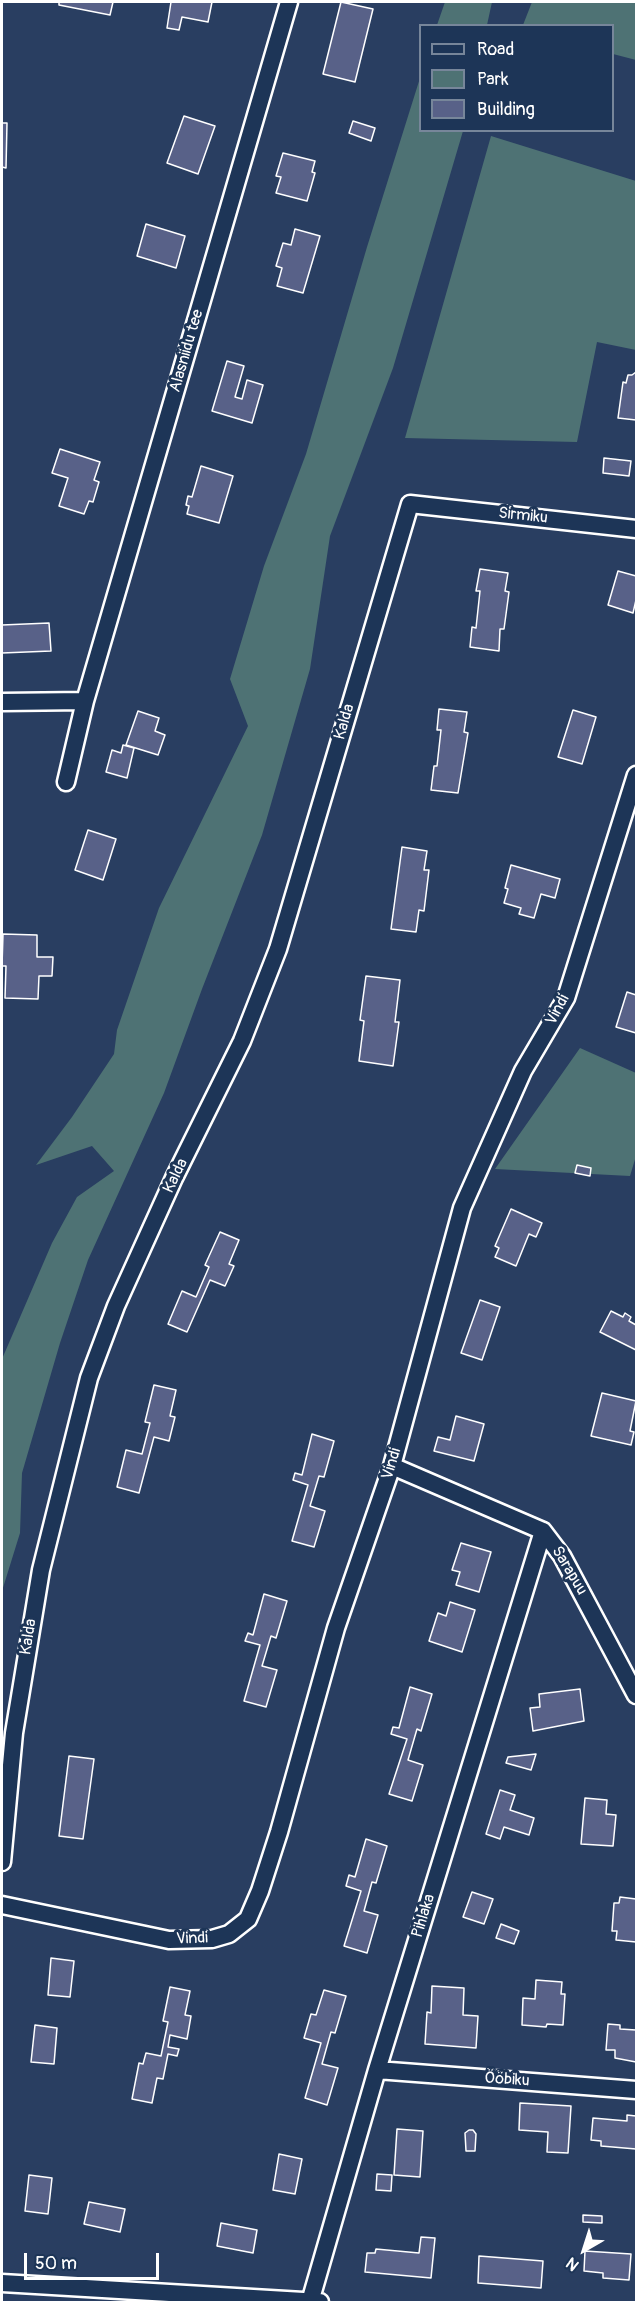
<!DOCTYPE html>
<html>
<head>
<meta charset="utf-8">
<style>
	body { margin:0 }
	#map { position:relative; width:638px; height:2304px; overflow:hidden; background:#293e61; font-family:Pangolin,sans-serif }
	canvas { display:block }
	.frame { position:absolute; inset:0; border:3px solid #fff; pointer-events:none }
	.legend { position:absolute; left:419px; top:24px; width:195px; height:108px; box-sizing:border-box; background:#1d3557; border:2px solid #77869a; margin:0; padding:8px 10px; list-style:none; font-size:18px; color:#fff }
	.legend li { display:flex; align-items:center; gap:12px; height:30px }
	.legend b { width:30px; border:2px solid #77869a }
	.north { position:absolute; left:554px; top:2220px; width:60px; height:60px; -webkit-text-stroke:4px #1d3557; paint-order:stroke; rotate:219deg; font-size:16px; font-weight:700; line-height:24px; text-align:center; color:#fff }
	.north::after { content:''; display:block; margin:auto; width:21px; height:27px; background:#fff; clip-path:polygon(50% 0,100% 100%,50% 72%,0 100%) }
	.scale { position:absolute; left:24px; top:2253px; width:135px; height:27px; box-sizing:border-box; border:3px solid #fff; border-top:0; padding-left:8px; font-size:18px; line-height:21px; white-space:nowrap; color:#fff; -webkit-text-stroke:4px #1d3557; paint-order:stroke }
</style>
</head>
<body>
<div id="map">
<canvas width="638" height="2304"></canvas>
<div class="frame"></div>
<ul class="legend">
<li><b style="height:8px;background:#1d3557"></b>Road</li>
<li><b style="height:16px;background:#4e7274"></b>Park</li>
<li><b style="height:16px;background:#586188"></b>Building</li>
</ul>
<div class="north">N</div>
<div class="scale">50 m</div>
</div>
<script>
const ctx = document.querySelector('canvas').getContext('2d');
ctx.lineJoin = 'round';
function fillPath(path, color) {
  ctx.fillStyle = color;
  ctx.fill(path, 'evenodd');
}
function stroke(path, color, width, dash) {
  ctx.strokeStyle = color;
  ctx.lineWidth = width;
  ctx.lineCap = dash ? 'butt' : 'round';
  ctx.setLineDash(dash || []);
  ctx.stroke(path);
}
function drawText(font, color, halo, rows, align = 'center') {
  ctx.font = font + ' Pangolin,sans-serif';
  ctx.lineWidth = 6;
  ctx.setLineDash([]);
  ctx.textBaseline = 'middle';
  ctx.strokeStyle = halo;
  ctx.fillStyle = color;
  for (const [text, x, y, turn = 0] of rows) {
    ctx.save();
    ctx.translate(x, y);
    ctx.rotate((+turn || 0) * Math.PI / 180);
    ctx.textAlign = isNaN(turn) ? turn : align;
    if (halo) ctx.strokeText(text, 0, 0);
    ctx.fillText(text, 0, 0);
    ctx.restore();
  }
}
const green = new Path2D(`
	M445,2H492L487,25H437Z
	M532,2H636V60L613,54L612,26L523,25Z
	M420,78V130L463,131L393,368L330,536L310,669L262,835L202,989L164,1093L88,1260L60,1343L22,1473L20,1533L2,1591V1359L52,1243L77,1197L114,1171L92,1146L36,1165L72,1117L114,1054L117,1030L159,908L248,726L230,679L264,566L306,454L367,247Z
	M491,136L636,181V350L597,342L577,442L405,438Z
	M580,1048L636,1073V1156L630,1176L495,1169Z`);
const building = new Path2D(`
	M59,2H113L110,15L59,5Z
	M171,2H212L208,22L182,17L179,30L167,28Z
	M341,2L373,9L355,82L323,74Z
	M184,116L215,126L198,174L167,163Z
	M353,121L375,128L371,141L349,133Z
	M2,123H7L6,168L2,167Z
	M283,153L315,161L312,172L315,173L307,201L276,193L281,177L276,176Z
	M146,224L185,236L176,268L137,256Z
	M295,229L320,236L303,293L277,286L282,268L276,266L283,243L291,245Z
	M227,361L244,366L235,397L242,399L247,380L263,385L252,423L212,411Z
	M636,372V420L618,418L623,382L626,383L628,375H632Z
	M60,449L100,462L94,480L99,482L93,502L89,501L84,514L59,506L68,478L52,473Z
	M604,458L631,461L629,476L603,473Z
	M201,466L233,476L219,523L187,514L189,506L186,505L188,496L192,497Z
	M480,569L508,573L505,591L509,592L504,629H500L499,651L470,647L472,627L476,628L480,591H476Z
	M618,571L636,576V600L633,613L608,605Z
	M49,623L51,651L2,653V625Z
	M439,709L467,712L464,732L468,733L458,793L431,790L434,766H437L441,730H437Z
	M573,710L596,717L582,764L558,757Z
	M138,711L159,718L155,731L165,735L158,755L126,745Z
	M123,745L134,748L127,778L106,772L112,750L121,753Z
	M88,830L116,839L103,880L75,870Z
	M402,847L427,851L424,870H429L424,911L419,910L416,932L391,929Z
	M511,865L560,879L555,898L541,894L534,918L519,914L521,908L504,903L508,889L505,888Z
	M3,934L37,935V957H53L52,976H39L38,999L5,998L6,966H2Z
	M366,976L400,980L395,1022H399L393,1066L359,1061L364,1021L360,1020Z
	M627,992L636,995V1033L616,1027Z
	M577,1165L591,1168L590,1176L575,1173Z
	M511,1209L542,1223L536,1237L529,1234L516,1266L495,1257L499,1248L495,1246Z
	M220,1232L239,1240L229,1264L234,1266L225,1286L210,1280L187,1332L168,1324L182,1291L196,1297L209,1267L205,1265Z
	M480,1300L500,1307L482,1360L461,1353Z
	M611,1311L623,1317L625,1313L631,1317L629,1321L636,1325V1350L600,1332Z
	M154,1385L176,1390L170,1416L175,1417L169,1441L154,1437L139,1493L117,1487L126,1450L142,1454L150,1423L145,1422Z
	M602,1393L636,1401L630,1431L634,1432L631,1445L591,1436Z
	M456,1416L484,1424L474,1461L434,1451L438,1437L450,1440Z
	M312,1434L334,1441L324,1477L319,1476L310,1506L325,1511L314,1547L292,1541L308,1485L293,1480L295,1473L302,1475Z
	M461,1543L491,1552L479,1592L456,1585L460,1572L452,1570Z
	M264,1594L287,1601L276,1638L271,1636L262,1666L277,1670L266,1707L244,1701L260,1645L245,1641L248,1633L253,1635Z
	M450,1602L475,1610L462,1652L429,1641L438,1613L446,1616Z
	M410,1687L432,1694L421,1731L417,1729L408,1760L423,1765L412,1801L389,1794L407,1739L391,1734L393,1727L399,1728Z
	M580,1689L584,1721L533,1731L530,1708L540,1707L539,1694Z
	M536,1754L531,1770L506,1763L508,1757Z
	M69,1756L94,1759L83,1839L59,1836Z
	M500,1790L515,1795L510,1810L534,1818L529,1835L504,1827L500,1839L486,1834Z
	M585,1798L607,1800L606,1814L616,1815L613,1846L581,1844Z
	M366,1839L387,1846L376,1883L372,1882L364,1911L378,1915L367,1953L344,1946L361,1891L346,1886L349,1875L355,1877Z
	M472,1892L493,1899L484,1924L463,1917Z
	M620,1897L636,1899V1942L616,1940L617,1931H612L614,1903H619Z
	M501,1924L519,1931L514,1944L496,1938Z
	M51,1958L74,1961L70,1997L48,1995Z
	M536,1980L562,1982L561,1994H565L563,2025L547,2024L546,2027L522,2025L523,1998L535,1999Z
	M432,1986L464,1988L463,2015L478,2016L476,2048L425,2044L427,2012L431,2013Z
	M170,1987L190,1991L185,2015L191,2016L187,2039L170,2035L168,2047L179,2049L177,2056L168,2054L163,2079L157,2078L152,2103L132,2099L139,2063L143,2064L146,2053L161,2056L168,2022L163,2021Z
	M324,1990L346,1996L335,2033L331,2032L322,2064L338,2068L327,2105L305,2098L321,2043L304,2038L311,2014L316,2015Z
	M608,2024L620,2025V2029L636,2030V2062L615,2058V2050H606Z
	M35,2025L57,2028L54,2064L31,2062Z
	M520,2103L571,2106L568,2153L547,2152L548,2132L519,2130Z
	M627,2115L636,2116V2149L601,2146V2141L591,2140L593,2118L627,2121Z
	M397,2129L423,2131L420,2177L394,2175Z
	M469,2130H473L476,2134L475,2151H466L465,2133Z
	M279,2154L302,2159L295,2194L273,2190Z
	M377,2174L392,2175L391,2191L376,2190Z
	M29,2175L52,2178L48,2214L25,2211Z
	M89,2202L125,2209L120,2232L84,2224Z
	M583,2215L602,2216V2223L583,2222Z
	M221,2223L257,2230L253,2253L217,2246Z
	M421,2237L435,2238L431,2278L365,2272L367,2253H375L376,2249L419,2253Z
	M585,2251L631,2254L629,2280L603,2278V2273L584,2271Z
	M479,2256L543,2261L541,2288L478,2283Z`);
const minor = new Path2D(`
	M2,702L85,701
	M66,782L85,701L289,2
	M392,1466L543,1531L562,1556L636,1695
	M2,1862L14,1733L41,1570L89,1378L116,1306L174,1178L242,1041L278,949L410,504L636,529
	M2,1905L169,1940L212,1939L229,1934L248,1919L260,1891L279,1832L336,1628L392,1466L462,1208L523,1071L566,998L636,775
	M377,2070L636,2090
	M2,2283L320,2302
	M310,2302L377,2070L543,1531`);
const streetNames = [
	["Alasniidu tee",187,351,-74],
	["Sirmiku",523,516,6],
	["Kalda",345,722,-74],
	["Vindi",558,1010,-62],
	["Kalda",176,1176,-64],
	["Vindi",392,1464,-73],
	["Sarapuu",569,1571,59],
	["Kalda",29,1637,-81],
	["Pihlaka",424,1916,-73],
	["Vindi",192,1939,-2],
	["Ööbiku",507,2080,4]
];
fillPath(green, '#4e7274');
fillPath(building, '#586188');
stroke(building, '#fff', 1.5);
stroke(minor, '#fff', 21);
stroke(minor, '#1d3557', 16);
drawText('16px', '#fff', '#1d3557', streetNames);
</script>
</body>
</html>
